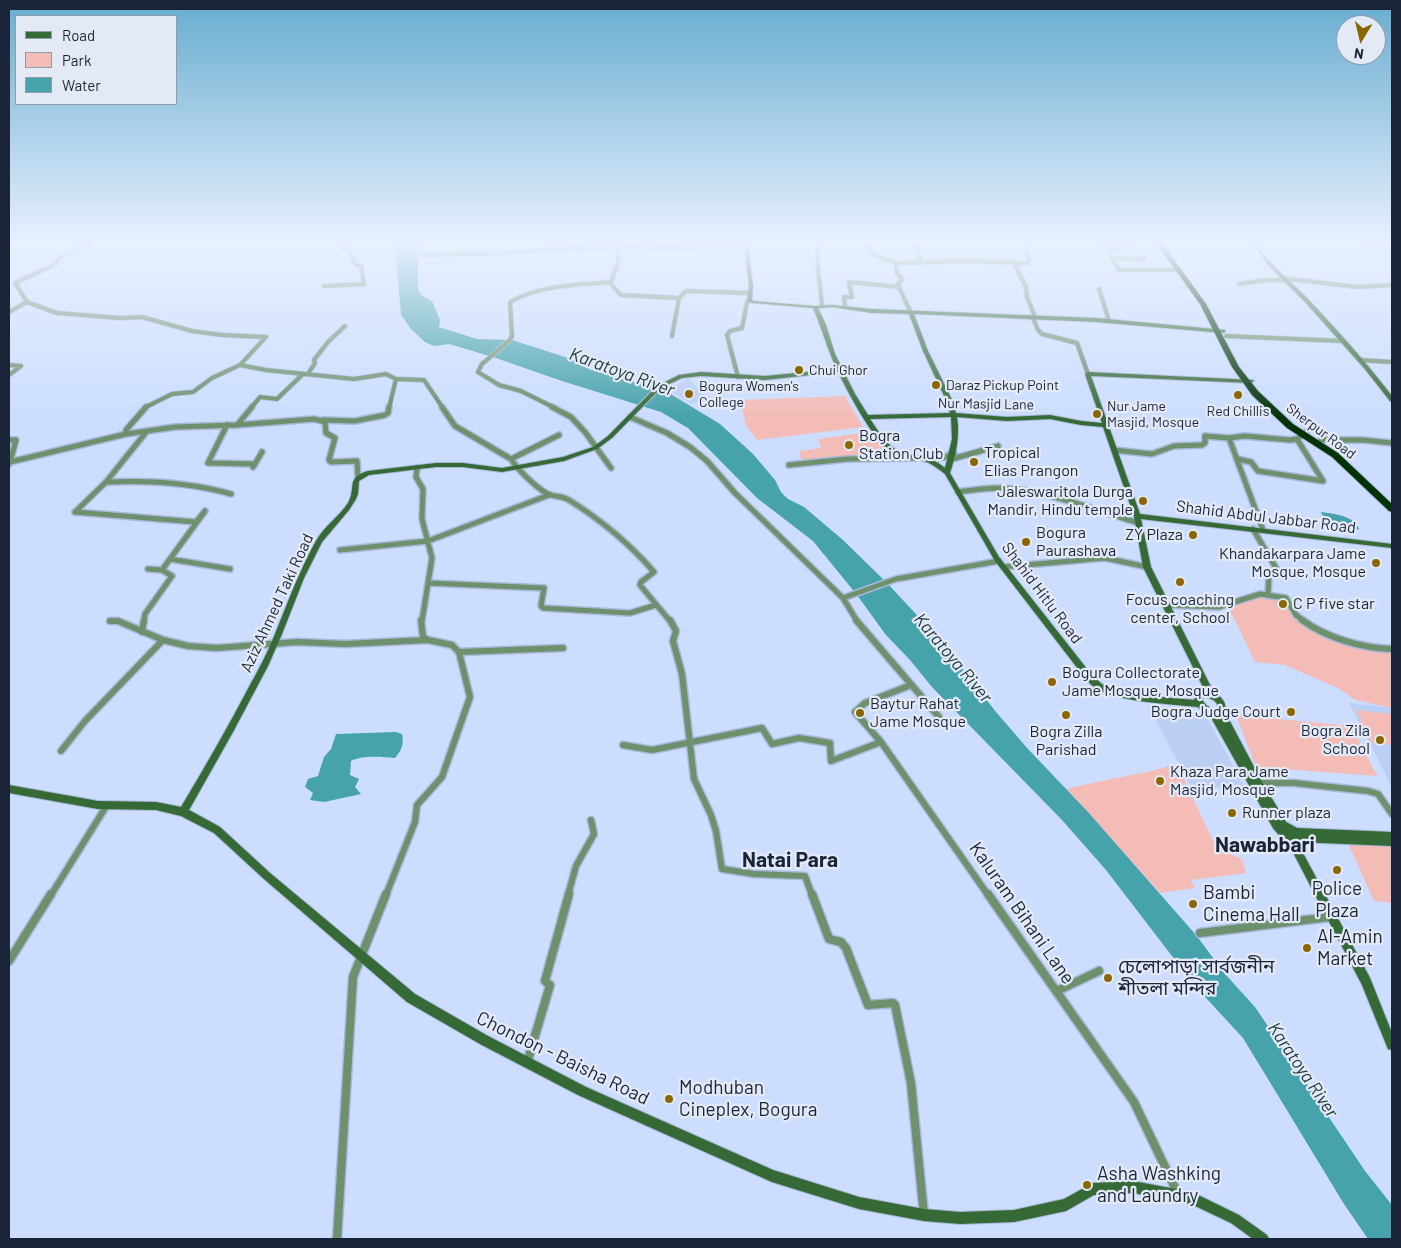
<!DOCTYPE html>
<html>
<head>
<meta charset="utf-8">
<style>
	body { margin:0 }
	#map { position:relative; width:1401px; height:1248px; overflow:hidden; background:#cdf; font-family:Barlow,sans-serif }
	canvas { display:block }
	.frame { position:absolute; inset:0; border:10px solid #1a2438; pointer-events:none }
	.legend { position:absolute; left:15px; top:15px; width:162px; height:90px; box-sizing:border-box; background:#e4eaf5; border:1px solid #939ba9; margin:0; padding:6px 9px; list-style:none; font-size:15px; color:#1a2438 }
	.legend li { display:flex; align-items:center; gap:10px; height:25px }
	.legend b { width:25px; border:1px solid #939ba9 }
	.north { position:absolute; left:1336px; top:15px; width:50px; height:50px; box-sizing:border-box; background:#e4eaf5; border:1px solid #939ba9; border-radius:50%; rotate:189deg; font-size:14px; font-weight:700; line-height:20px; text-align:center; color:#1a2438 }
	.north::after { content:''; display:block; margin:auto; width:18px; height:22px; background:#8a6604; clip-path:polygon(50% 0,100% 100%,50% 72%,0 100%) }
</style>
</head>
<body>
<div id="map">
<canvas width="1401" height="1248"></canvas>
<div class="frame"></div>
<ul class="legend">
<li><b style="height:6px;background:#356a37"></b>Road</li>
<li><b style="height:14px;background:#f3bcb7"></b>Park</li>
<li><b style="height:14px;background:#46a2ab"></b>Water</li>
</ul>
<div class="north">N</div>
</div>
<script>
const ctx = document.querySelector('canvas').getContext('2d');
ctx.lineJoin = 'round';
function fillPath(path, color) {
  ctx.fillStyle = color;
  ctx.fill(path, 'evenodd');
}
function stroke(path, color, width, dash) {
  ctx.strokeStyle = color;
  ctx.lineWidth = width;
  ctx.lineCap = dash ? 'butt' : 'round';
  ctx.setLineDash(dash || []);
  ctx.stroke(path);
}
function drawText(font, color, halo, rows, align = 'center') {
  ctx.font = font + ' Barlow,"Noto Sans Bengali",sans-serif';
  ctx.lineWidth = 4.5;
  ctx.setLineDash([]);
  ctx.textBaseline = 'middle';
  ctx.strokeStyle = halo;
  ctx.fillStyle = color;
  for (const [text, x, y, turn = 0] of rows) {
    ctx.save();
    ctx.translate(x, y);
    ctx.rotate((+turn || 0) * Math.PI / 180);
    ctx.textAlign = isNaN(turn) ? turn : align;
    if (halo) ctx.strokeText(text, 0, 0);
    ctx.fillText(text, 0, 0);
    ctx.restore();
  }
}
const built = new Path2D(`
	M689,378L708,399L691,404L668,389Z
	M1349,703L1392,708V790L1385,773Z
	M1148,705L1205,714L1244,786L1192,789Z`);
const green = new Path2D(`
	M845,396L863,427L757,440L746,425L740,400Z
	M869,432L890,455L802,462L799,451L821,448L818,439Z
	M1263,596L1283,599L1294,616L1326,631L1365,644L1392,648V708L1356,700L1338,688L1285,665L1255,662L1229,608Z
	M1356,710L1392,714V745L1370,742Z
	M1236,715L1351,726L1377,776L1256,767Z
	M1177,764L1215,845L1289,839L1294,848L1230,854L1242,859L1246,873L1191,880L1195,888L1160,893L1067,789C1104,779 1141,775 1177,764Z
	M1347,841L1392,845V903L1374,901Z`);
const water = new Path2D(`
	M395,243H418V289L421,295L432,301L440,320L439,327L477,339L512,340L568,358L591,370L664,390L720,424L753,454L775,480L781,492L788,499L804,507L843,540L888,584L940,640L996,712L1028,749L1088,812L1196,935L1225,974L1255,1007L1365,1171L1392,1205V1239H1368L1344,1204L1243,1038L1195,986L1106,870L1062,820L932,687L910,660L886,635L857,595L813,541L757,498L688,428L661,412L562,381L493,357L449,344L434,346L425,342L411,329L401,315Z
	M1321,512C1333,514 1354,515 1359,529L1353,531L1327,525Z
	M396,732L402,734C404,744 402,750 395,758C381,757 363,755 351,761L350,775L359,779L355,787L361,794L324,802L310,800L313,793L305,787L308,779L318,776L324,757L331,749L336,734Z`);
const streetFar3 = new Path2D(`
	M90,243L61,257L52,266L15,283L27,302L57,313L120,318L142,317L192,331L222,335L266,337L240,365L266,370L354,379L386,374L396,379L424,380L443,408
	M544,243L549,249
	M818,243C816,264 820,284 822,305
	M867,243C867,256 886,259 896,263
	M915,243L921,262
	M1103,243L1119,270H1178
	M1361,243L1392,249
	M1107,249L1129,248
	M419,255L509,253L549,249L746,248
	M1113,258L1144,259
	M1014,263L1026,287L1027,297L1035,317
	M1281,278L1358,287L1392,285
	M609,282L621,295L679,298
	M1239,284L1266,280H1284
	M324,286L364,284L361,266L355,264L349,249L343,248V243
	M896,287L902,279L897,273L896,263L965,261L1027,263L1029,261L1025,243
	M1099,289L1109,321
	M845,307L844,297H852L849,282L899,287L911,313
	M9,312L27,302
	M1029,317L1033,318L1038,330L1042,334L1077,343L1088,374
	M672,336L679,298L686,291L749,293
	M1226,336L1343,341
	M1359,360L1392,362
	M9,365L21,366L9,375
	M308,374L315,363L314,360L328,342L345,326
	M738,377L727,335L730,331L742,328L747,302L749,301
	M144,408L172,394L193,392L212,378L240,365
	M251,408L260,397L277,399L303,374
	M389,408L396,379
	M555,408L521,391L499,385L478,372L482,364L510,340L512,336L510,302C539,285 578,285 611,282L618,263L619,250`);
const streetFar2 = new Path2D(`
	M442,407L455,426L511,459C517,469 540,492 551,495C557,497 563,496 569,500C601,520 629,543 654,572L641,582L640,585L670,621
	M552,407L571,417L585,432L611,468
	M630,417L667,433L690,447L707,461L735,493L843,598L857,621
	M323,420L355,421L385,415L388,413L389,407
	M227,425L208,463L255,464
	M237,425L252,407
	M126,434V430L146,407
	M1229,438L1263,530
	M9,440H16L10,462
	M1321,440H1363L1392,443
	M1114,450L1152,454L1174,446L1202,445L1205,443V436L1229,438L1245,436L1290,440L1297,439L1306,432
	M511,459L559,435
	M925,459L945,457L954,453
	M952,459L998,446
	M1237,459L1251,462L1258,471L1323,481L1297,439
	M9,464L10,462L126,434L175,427L237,425L314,419L325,422L326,433L335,438L329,460L331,462L357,461L358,477
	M789,465L847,459L915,458
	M253,467L262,452
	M417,468L416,477L423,489L422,519L432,558L422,621
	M106,482C149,480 190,482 231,494
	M958,492C972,490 986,488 1000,488C1048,490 1093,510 1139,523
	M75,512L196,522L205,511L162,570
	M75,512L106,482L147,431
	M1253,529L1276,568L1269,576L1268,594
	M340,550L428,541L549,495
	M170,559L230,569
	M1003,567L1105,558L1147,567
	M428,583L544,588L541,606L543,608L630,613L656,605
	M843,598L896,579L999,561
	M1166,605L1219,607L1260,594L1286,598L1296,615L1304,621
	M144,621L145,614L172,576L162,570L148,569`);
const streetFar1 = new Path2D(`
	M670,620L676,631L673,641L682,674L694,779L711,815L716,831L722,869L754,874L805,876L812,895
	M856,620L939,717
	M1302,620C1327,638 1361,648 1392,649
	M110,621H118L163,640L188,646L217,648L297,642L345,644L428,640
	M142,632L144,620
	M459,652L563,648
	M911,685L865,703L855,712L881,742L988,895
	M623,745L652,750L762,728L772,744L799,738L830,743L831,761L881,742
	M61,751L85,721L163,640
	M1256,783H1294L1368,791L1378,794L1392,814
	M51,895L107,805
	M386,895L415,822L417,805L442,777L470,697L459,652L452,645L428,640L423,637L421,620
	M568,895L576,866L594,834L591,820`);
const street = new Path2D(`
	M812,894L829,939L841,942L846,948L868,1005L893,1003L895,1005L911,1083L924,1215
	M988,894L1134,1102L1178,1194
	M1200,933L1330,917
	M9,961L51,894
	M1057,991L1099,971
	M527,1063L550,985L545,981L569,894
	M337,1239L353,977L386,894`);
const secondary = new Path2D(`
	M744,243H748L753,286L752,299L753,301L815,306L833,305L871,309L1096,318L1225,330V332L1223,333L1096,322L914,314L928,351L952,400L956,413L1007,417L1050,415L1081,421L1102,423L1085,374L1088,372L1253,380L1254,381L1251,383L1091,376L1140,514L1392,544V548L1141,519L1151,567L1214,693C1221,696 1225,701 1226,709L1225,712L1261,780L1286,822L1297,828L1392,832V846L1297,842L1370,978L1392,1033V1050L1388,1049L1362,985L1285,837L1278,834L1273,828L1209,714L1201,711L1198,707C1171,704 1115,702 1094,687C1090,684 1088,681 1085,678L995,561L945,474C940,470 935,466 929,463C918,457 903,458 892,452C873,441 848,392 838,372L765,380L701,376L682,378L661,388L612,438L597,449L564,461L502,472L463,467H436L369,475L359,481L358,494L356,499L349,510L322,542L304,578L282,634L268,666L233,732L189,810L220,827L270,873L415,994L488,1036L586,1087L773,1170L859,1197L924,1209L960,1212L1014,1210L1064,1199L1093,1183L1133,1181L1192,1192L1239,1215L1267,1235L1269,1239H1253L1231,1223L1191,1204L1133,1193L1094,1195L1066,1211L1014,1222L960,1224L924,1221L859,1209L772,1182L578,1095L480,1044L407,1002L264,879L214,833L181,816L156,810L98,809L9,793V785L98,801L156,802L181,807C205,767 228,727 250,685C259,669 268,652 275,634C288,602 299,571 316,541C324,526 339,517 348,503C357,487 345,478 368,471L436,463H463L502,468L563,457L593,447L608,436L657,386L679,375L701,372L765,376L837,369C827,349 822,328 813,308L752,303L747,301L749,286ZM833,307L871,313L909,314L923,351L946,400L950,413L868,415L855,394L835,354L826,325L818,308ZM951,417L952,439L945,468C928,453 912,459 895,449C884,442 877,429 870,419ZM957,417L1007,421L1050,419L1081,425L1103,427L1134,516L1143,567L1205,691L1198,692L1194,700C1167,697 1126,697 1102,684C1098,681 1094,677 1091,674L999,557L950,473C956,454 960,437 957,417ZM1204,697C1210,698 1217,700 1218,707L1215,709L1207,706L1202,700Z
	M1252,243H1256C1271,267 1290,280 1309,300C1338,331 1367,363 1392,396V402L1390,401L1364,368L1306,303L1268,265Z`);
const highway = new Path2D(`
	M1156,243H1162L1206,304L1239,367L1258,391L1293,424L1338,453L1392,504V512L1389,511L1332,457L1287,428L1252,395L1232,367L1200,304Z`);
const markers = [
	[799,370,5,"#8a6604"],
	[936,385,5,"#8a6604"],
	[689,394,5,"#8a6604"],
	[1238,395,5,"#8a6604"],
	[1097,414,5,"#8a6604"],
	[849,445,5,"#8a6604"],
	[974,462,5,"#8a6604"],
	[1143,501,5,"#8a6604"],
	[1193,535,5,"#8a6604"],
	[1026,542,5,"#8a6604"],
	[1376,563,5,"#8a6604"],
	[1180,582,5,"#8a6604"],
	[1283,604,5,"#8a6604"],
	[1052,682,5,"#8a6604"],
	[1291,712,5,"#8a6604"],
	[860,713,5,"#8a6604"],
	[1066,715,5,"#8a6604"],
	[1380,740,5,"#8a6604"],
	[1160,781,5,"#8a6604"],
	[1232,813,5,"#8a6604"],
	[1337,870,5,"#8a6604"],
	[1193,904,5,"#8a6604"],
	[1307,948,5,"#8a6604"],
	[1108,978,5,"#8a6604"],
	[669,1099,5,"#8a6604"],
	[1087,1185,5,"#8a6604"]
];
const farPoinames = [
	["Chui Ghor",809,370],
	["Daraz Pickup Point",946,385],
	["Bogura Women's",699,386],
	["College",699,402],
	["Nur Jame",1107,406],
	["Masjid, Mosque",1107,422],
	["Red Chillis",1238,411,"center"]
];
const farStreetnames = [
	["Nur Masjid Lane",986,404,1],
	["Sherpur Road",1321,431,37]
];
const poiNames = [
	["Bogra",859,436],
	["Station Club",859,454],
	["Tropical",984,453],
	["Elias Prangon",984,471],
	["Jaleswaritola Durga",1133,492,"right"],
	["Mandir, Hindu temple",1133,510,"right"],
	["Bogura",1036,533],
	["Paurashava",1036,551],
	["ZY Plaza",1183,535,"right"],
	["Khandakarpara Jame",1366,554,"right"],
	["Mosque, Mosque",1366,572,"right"],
	["Focus coaching",1180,600,"center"],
	["center, School",1180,618,"center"],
	["C P five star",1293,604],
	["Bogura Collectorate",1062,673],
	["Jame Mosque, Mosque",1062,691],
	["Baytur Rahat",870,704],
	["Jame Mosque",870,722],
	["Bogra Judge Court",1281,712,"right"],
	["Bogra Zila",1370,731,"right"],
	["School",1370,749,"right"],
	["Bogra Zilla",1066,732,"center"],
	["Parishad",1066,750,"center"],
	["Khaza Para Jame",1170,772],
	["Masjid, Mosque",1170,790],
	["Runner plaza",1242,813]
];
const streetNames = [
	["Shahid Abdul Jabbar Road",1266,517,7],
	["Shahid Hitlu Road",1042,593,53],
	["Aziz Ahmed Taki Road",277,603,-65]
];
const waterNames = [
	["Karatoya River",622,372,20],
	["Karatoya River",953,658,50],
	["Karatoya River",1303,1070,56]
];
const nearPoinames = [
	["Police",1337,889,"center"],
	["Plaza",1337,911,"center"],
	["Bambi",1203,893],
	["Cinema Hall",1203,915],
	["Al-Amin",1317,937],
	["Market",1317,959],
	["চেলোপাড়া সার্বজনীন",1118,967],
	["শীতলা মন্দির",1118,989],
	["Modhuban",679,1088],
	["Cineplex, Bogura",679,1110],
	["Asha Washking",1097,1174],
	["and Laundry",1097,1196]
];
const nearStreetnames = [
	["Kaluram Bihani Lane",1022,913,55],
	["Chondon - Baisha Road",563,1058,26]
];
const nearNeighbourhoodnames = [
	["Nawabbari",1265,845],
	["Natai Para",790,860]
];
fillPath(built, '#bbcef3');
fillPath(green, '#f3bcb7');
fillPath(water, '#46a2ab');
stroke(streetFar3, '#a8b8d7', 5.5);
stroke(streetFar2, '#a8b8d7', 8);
stroke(streetFar1, '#a8b8d7', 9);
stroke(street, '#a8b8d7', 11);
stroke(secondary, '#a8b8d7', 2);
stroke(highway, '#a8b8d7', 2);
stroke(streetFar3, '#6d906d', 4);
stroke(streetFar2, '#6d906d', 5);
stroke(streetFar1, '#6d906d', 6);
stroke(street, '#6d906d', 8);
fillPath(secondary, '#356a37');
fillPath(highway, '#013306');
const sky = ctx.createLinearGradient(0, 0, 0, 418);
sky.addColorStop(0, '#67add0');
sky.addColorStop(0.58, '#e8f0ff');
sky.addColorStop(1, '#e8f0ff00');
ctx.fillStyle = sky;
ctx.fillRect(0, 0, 1401, 418);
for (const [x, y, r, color] of markers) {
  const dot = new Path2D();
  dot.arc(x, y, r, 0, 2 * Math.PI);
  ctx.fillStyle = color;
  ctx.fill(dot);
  stroke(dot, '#e4eaf5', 2);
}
drawText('14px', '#1a2438', '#e4eaf5', farPoinames, 'left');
drawText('14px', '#1a2438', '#e4eaf5', farStreetnames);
drawText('16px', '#1a2438', '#e4eaf5', poiNames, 'left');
drawText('16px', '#1a2438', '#e4eaf5', streetNames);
drawText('italic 18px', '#193639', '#e4eaf5', waterNames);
drawText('19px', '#1a2438', '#e4eaf5', nearPoinames, 'left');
drawText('19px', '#1a2438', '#e4eaf5', nearStreetnames);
drawText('bold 21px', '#1a2438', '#e4eaf5', nearNeighbourhoodnames);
</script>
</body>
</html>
